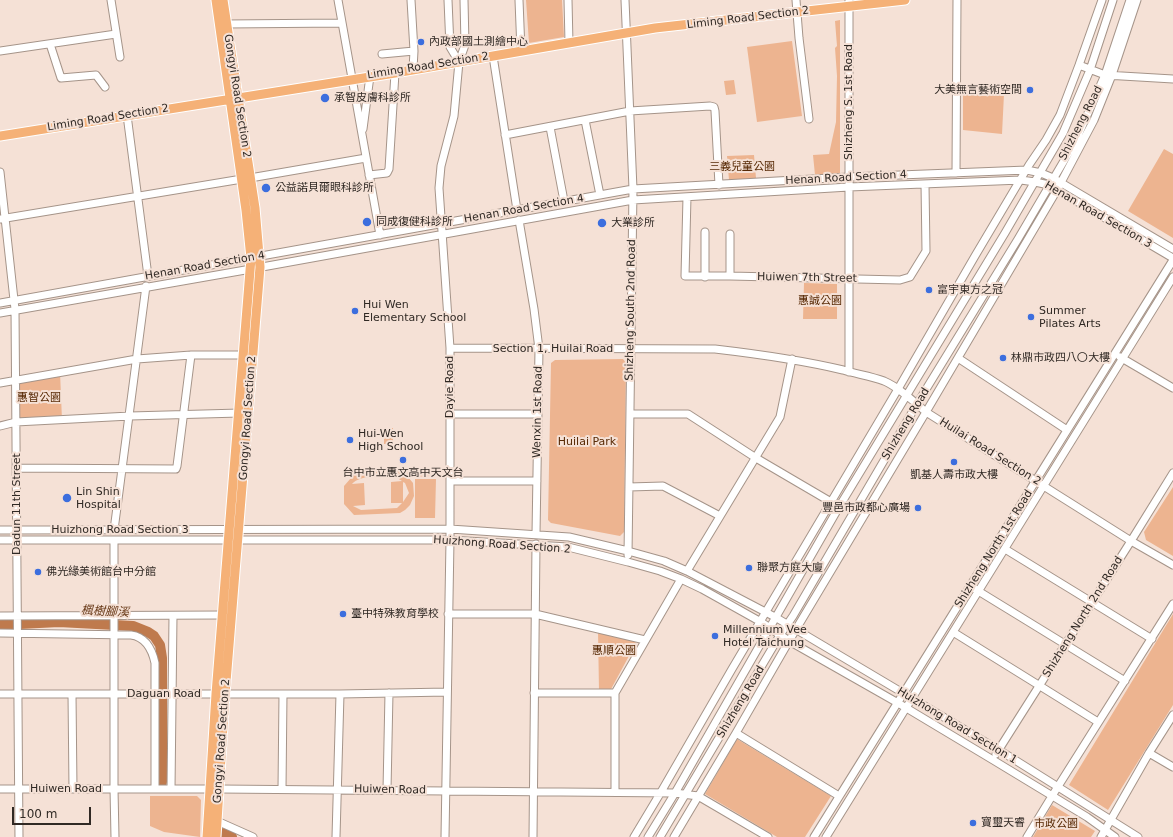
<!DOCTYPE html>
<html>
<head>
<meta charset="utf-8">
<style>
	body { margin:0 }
	#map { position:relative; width:1173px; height:837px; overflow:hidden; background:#f5e1d6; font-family:"DejaVu Sans",sans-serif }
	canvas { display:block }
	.scale { position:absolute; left:12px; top:807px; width:79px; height:18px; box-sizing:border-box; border:2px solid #302924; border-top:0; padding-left:5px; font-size:12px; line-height:14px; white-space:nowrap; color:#302924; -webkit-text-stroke:3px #f5e1d6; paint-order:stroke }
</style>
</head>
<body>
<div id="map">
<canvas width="1173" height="837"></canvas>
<div class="scale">100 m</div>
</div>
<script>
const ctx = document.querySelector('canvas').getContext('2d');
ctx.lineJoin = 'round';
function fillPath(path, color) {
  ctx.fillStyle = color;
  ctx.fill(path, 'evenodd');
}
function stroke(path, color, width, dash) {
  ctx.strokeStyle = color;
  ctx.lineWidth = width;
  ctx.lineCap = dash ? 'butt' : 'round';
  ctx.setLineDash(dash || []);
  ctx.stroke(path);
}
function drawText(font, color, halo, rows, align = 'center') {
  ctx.font = font + ' "DejaVu Sans","Noto Sans TC",sans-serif';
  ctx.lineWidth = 4;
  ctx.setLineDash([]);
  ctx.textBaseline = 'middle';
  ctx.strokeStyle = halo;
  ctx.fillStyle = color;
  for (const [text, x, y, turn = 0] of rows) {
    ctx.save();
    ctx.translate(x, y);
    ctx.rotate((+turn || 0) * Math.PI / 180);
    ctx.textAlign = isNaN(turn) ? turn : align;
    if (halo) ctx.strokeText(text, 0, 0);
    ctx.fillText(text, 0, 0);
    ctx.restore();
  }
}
const green = new Path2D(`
	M526,0H562L564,37L529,43Z
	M840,20V174L815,175L813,155L829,154L836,122L837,76L835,48L837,46L835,21Z
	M792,41L802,116L757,122L747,47Z
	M734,80L736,94L726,95L724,81Z
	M963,93L1004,94L1002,134L963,130Z
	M1164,149L1173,154V238L1128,211Z
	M754,155L756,178L729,180L727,156Z
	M804,283L837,284V319H803Z
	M623,359L626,363L624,532L620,536L551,523L548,520L551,363L555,360Z
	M60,372L62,420L16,422V380Z
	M384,428H393V444H384Z
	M431,469V476L408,477L413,483L414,496L410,505L405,510L400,513L354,515L344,504V486L351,478H345L344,473ZM394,476L402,481L391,482V503H402L397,508L361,510L353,506L365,505L364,483L352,484C361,474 381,477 394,476ZM403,482L405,483L409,493L403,502Z
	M415,479H436L435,518H415Z
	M1173,487V556L1146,540L1144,532Z
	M1173,614V705L1108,810L1069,785Z
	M598,631L634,640L636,643L610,691H599Z
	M737,739L831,796L805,837H777L705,794Z
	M150,796H197L201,800L200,837L164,832L150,826Z
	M1052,805L1095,831L1091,837H1033Z`);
const river = new Path2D(`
	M0,625L59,622L133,626L148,632L154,636L160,645L162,658V782
	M222,833L232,837`);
const minor = new Path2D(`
	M111,0L120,57
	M338,0L380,235
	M411,0L414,51L413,69
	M448,0L450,47L459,62
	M519,0L521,51
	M568,0L569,43
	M625,0L633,189L628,555
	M796,0L799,38L809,119
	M226,24L342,23
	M50,44L61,78L96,75L105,87
	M0,51L116,34
	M382,54L414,51
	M493,56L517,210
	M1079,65L1105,75L1173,79
	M127,115L148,276
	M585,120L600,195
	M550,127L564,201
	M363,129L370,76
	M505,135L630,111L710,106L714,107L715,111L719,185
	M0,172L15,309L19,837
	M956,173L957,0
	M369,175L387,173L389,169L395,73
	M250,178L366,158
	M687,197L685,276H730L900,280L910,277L926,251L925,184
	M0,219L242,179
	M519,220L534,309L539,349L536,534
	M705,232V277
	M730,234V276
	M0,303L633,189L849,177L1027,170L1041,173L1053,178L1173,249
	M0,313L251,269L633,200L849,187L1021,180L1035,182L1049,185L1173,258
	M450,348L715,349C758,354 801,360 843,370C856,374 871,376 884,381C900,388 913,401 926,412L1131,541L1173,565
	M1120,357L1173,388
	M958,358L1067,430
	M849,372V0
	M0,383L137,359L191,355H244
	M450,414H538
	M630,414H688L756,458L831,502
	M0,426L16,422L130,416L240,413
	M16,468L176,469L177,466L191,355
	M450,481H537
	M629,487L663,486L720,516
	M0,530L450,529L569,537L628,551L664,561L687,571L775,617L999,750L1138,837
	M114,530L146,286
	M0,540H450L568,547L628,562L660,571L681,579L702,589L761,622L789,641L898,703L993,760L1087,817L1115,837
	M114,540V789L115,837
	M1005,549L1152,639
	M687,571L780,417L792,359
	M975,589L1125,681
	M448,614H535L645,640
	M0,616L223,615
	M953,632L1098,722
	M0,633L131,635C146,637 152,649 155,663V789
	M534,693H615
	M0,694H340L447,692
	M72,694L73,789
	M736,733L839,796
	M1149,753L1173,767
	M996,754L1131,541L1173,473
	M0,789H219L675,793L698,796L768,837
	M171,789L173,616
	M282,789L283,694
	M387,790L389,693
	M615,792V693L681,579
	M217,821L253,837
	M336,837L340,694
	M445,837L450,540V348L439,188L441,166L454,116L459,62L465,45L464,0
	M533,837L536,544
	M634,837L661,792L732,669L898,389L975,256L1029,165L1046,140L1060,115L1079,65L1102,0
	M648,837L675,793L839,507L1005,233L1063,133L1090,70L1113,0
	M660,837L780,635L793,616L917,404L1018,239L1075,142L1105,75L1130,0
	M674,837L736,733L789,641L926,412L1057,190L1094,120L1112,75L1137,0
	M814,837L1173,260
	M826,837L1173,277
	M1027,837L1052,796L1173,604
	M1101,837L1149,753L1173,715`);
const major = new Path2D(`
	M0,136L395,73L655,28L905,0
	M207,837L216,694L251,258L246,210L216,0
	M216,837L225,694L260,267L255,208L223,0`);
const markers = [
	[421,42,4,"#3c6ede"],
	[1030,90,4,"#3c6ede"],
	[325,98,5,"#3c6ede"],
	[266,188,5,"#3c6ede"],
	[367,222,5,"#3c6ede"],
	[602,223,5,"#3c6ede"],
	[929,290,4,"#3c6ede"],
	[355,311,4,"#3c6ede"],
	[1031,317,4,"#3c6ede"],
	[1003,358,4,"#3c6ede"],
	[350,440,4,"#3c6ede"],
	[403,460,4,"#3c6ede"],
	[954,462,4,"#3c6ede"],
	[67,498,5,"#3c6ede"],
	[918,508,4,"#3c6ede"],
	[749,568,4,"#3c6ede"],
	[38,572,4,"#3c6ede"],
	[343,614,4,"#3c6ede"],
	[715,636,4,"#3c6ede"],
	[973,823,4,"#3c6ede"]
];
const streetNames = [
	["Liming Road Section 2",748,18,-7],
	["Liming Road Section 2",428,66,-9],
	["Gongyi Road Section 2",237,96,81],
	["Shizheng S. 1st Road",849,102,-90],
	["Liming Road Section 2",108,118,-9],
	["Shizheng Road",1081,123,-63],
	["Henan Road Section 4",846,178,-3],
	["Henan Road Section 4",524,209,-10],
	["Henan Road Section 3",1098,215,30],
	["Henan Road Section 4",205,266,-10],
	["Huiwen 7th Street",807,278,1],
	["Shizheng South 2nd Road",631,310,-89],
	["Section 1, Huilai Road",553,349],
	["Dayie Road",450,387,-90],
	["Wenxin 1st Road",538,412,-89],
	["Gongyi Road Section 2",248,418,-86],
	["Shizheng Road",906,424,-59],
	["Huilai Road Section 2",990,452,32],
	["Dadun 11th Street",17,504,-90],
	["Huizhong Road Section 3",120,530],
	["Huizhong Road Section 2",502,545,4],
	["Shizheng North 1st Road",994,549,-58],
	["Shizheng North 2nd Road",1083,617,-58],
	["Daguan Road",164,694],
	["Shizheng Road",741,702,-59],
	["Huizhong Road Section 1",957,726,31],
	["Gongyi Road Section 2",222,741,-86],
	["Huiwen Road",66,789],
	["Huiwen Road",390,790,1]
];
const poiNames = [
	["內政部國土測繪中心",429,42],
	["大美無言藝術空間",1022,90,"right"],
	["承智皮膚科診所",334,98],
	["公益諾貝爾眼科診所",275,188],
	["同成復健科診所",376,222],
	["大業診所",611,223],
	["富宇東方之冠",937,290],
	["Hui Wen",363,305],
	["Elementary School",363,318],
	["Summer",1039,311],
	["Pilates Arts",1039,324],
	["林鼎市政四八〇大樓",1011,358],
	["Hui-Wen",358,434],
	["High School",358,447],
	["台中市立惠文高中天文台",403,473,"center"],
	["凱基人壽市政大樓",954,475,"center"],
	["Lin Shin",76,492],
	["Hospital",76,505],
	["豐邑市政都心廣場",910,508,"right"],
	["聯聚方庭大廈",757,568],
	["佛光緣美術館台中分館",46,572],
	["臺中特殊教育學校",351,614],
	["Millennium Vee",723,630],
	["Hotel Taichung",723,643],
	["寶璽天睿",981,823]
];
const parkNames = [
	["三義兒童公園",742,167],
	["惠誠公園",820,301],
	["惠智公園",39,398],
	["Huilai Park",587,442],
	["惠順公園",614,651],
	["市政公園",1056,824]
];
const waterNames = [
	["楓樹腳溪",105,612,3]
];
fillPath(green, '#edb490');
stroke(river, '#bf7a4d', 10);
stroke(minor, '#a59489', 9);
stroke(major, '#fff', 11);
stroke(minor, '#fff', 7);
stroke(major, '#f5b177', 9);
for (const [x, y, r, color] of markers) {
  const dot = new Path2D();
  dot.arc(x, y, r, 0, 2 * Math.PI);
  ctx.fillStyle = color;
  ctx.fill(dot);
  stroke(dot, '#f5e1d6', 1.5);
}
drawText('11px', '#302924', '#f5e1d6', streetNames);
drawText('11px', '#302924', '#f5e1d6', poiNames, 'left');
drawText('11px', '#572904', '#f5e1d6', parkNames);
drawText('italic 12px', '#683917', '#f5e1d6', waterNames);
</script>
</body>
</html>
